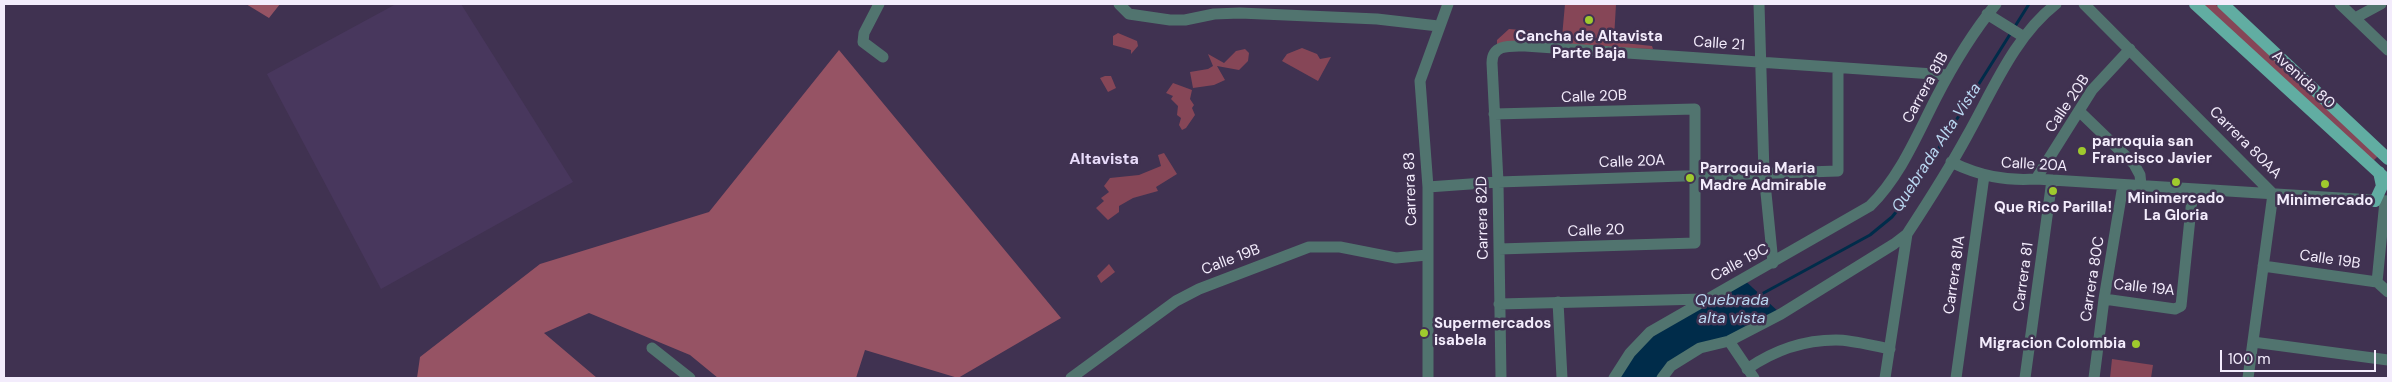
<!DOCTYPE html>
<html>
<head>
<meta charset="utf-8">
<style>
	body { margin:0 }
	#map { position:relative; width:2392px; height:382px; overflow:hidden; background:#403251; font-family:"DM Sans",sans-serif }
	canvas { display:block }
	.frame { position:absolute; inset:0; border:5px solid #f3ecfc; pointer-events:none }
	.scale { position:absolute; left:2220px; top:350px; width:156px; height:22px; box-sizing:border-box; border:2px solid #f3ecfc; border-top:0; padding-left:6px; font-size:15px; line-height:18px; white-space:nowrap; color:#f3ecfc; -webkit-text-stroke:4px #403251; paint-order:stroke }
</style>
</head>
<body>
<div id="map">
<canvas width="2392" height="382"></canvas>
<div class="frame"></div>
<div class="scale">100 m</div>
</div>
<script>
const ctx = document.querySelector('canvas').getContext('2d');
ctx.lineJoin = 'round';
function fillPath(path, color) {
  ctx.fillStyle = color;
  ctx.fill(path, 'evenodd');
}
function stroke(path, color, width, dash) {
  ctx.strokeStyle = color;
  ctx.lineWidth = width;
  ctx.lineCap = dash ? 'butt' : 'round';
  ctx.setLineDash(dash || []);
  ctx.stroke(path);
}
function drawText(font, color, halo, rows, align = 'center') {
  ctx.font = font + ' "DM Sans",sans-serif';
  ctx.lineWidth = 5;
  ctx.setLineDash([]);
  ctx.textBaseline = 'middle';
  ctx.strokeStyle = halo;
  ctx.fillStyle = color;
  for (const [text, x, y, turn = 0] of rows) {
    ctx.save();
    ctx.translate(x, y);
    ctx.rotate((+turn || 0) * Math.PI / 180);
    ctx.textAlign = isNaN(turn) ? turn : align;
    if (halo) ctx.strokeText(text, 0, 0);
    ctx.fillText(text, 0, 0);
    ctx.restore();
  }
}
const built = new Path2D(`
	M396,4H461L573,182L381,289L267,74Z`);
const green = new Path2D(`
	M1565,4H1616L1614,39L1568,37L1652,46L1653,49L1497,45V40L1509,29L1558,33L1559,36L1562,37Z
	M2203,4H2215L2378,156L2372,162Z
	M1118,33L1137,41L1138,46L1131,54V50L1113,45V36Z
	M1302,48L1317,54L1320,59L1331,57L1318,81L1282,61L1287,54Z
	M1245,49L1249,53L1248,61L1239,70L1217,66L1225,80L1214,85L1193,88L1190,72L1208,69L1213,66L1208,54L1224,63L1236,51Z
	M1105,76H1111L1116,88L1108,92L1100,78Z
	M1173,83L1192,90L1190,99L1194,105L1192,108L1195,115L1186,128L1182,130L1179,125L1181,118L1177,115L1178,106L1171,99L1173,96L1166,93Z
	M1164,153L1177,174L1156,187L1158,191L1133,198L1119,206V212L1108,220L1096,208L1104,201L1101,198L1109,192L1104,186L1110,178L1139,175L1161,166L1158,155Z
	M1109,264L1115,272L1101,283L1097,276Z
	M2112,359L2153,365L2151,378H2110Z`);
const forest = new Path2D(`
	M246,4H280L269,18Z
	M839,50L1061,318L958,378L865,350L856,378H718L690,355L589,313L544,333L597,378H417L420,357L540,264L709,212Z`);
const water = new Path2D(`
	M1739,275L1781,314L1700,348L1665,378H1616L1630,353Z`);
const stream = new Path2D(`
	M1758,296L1870,235L1892,217L1908,197L2029,4`);
const minor = new Path2D(`
	M879,4L864,33L863,42L883,57
	M1119,4L1129,14L1170,20H1185L1214,14L1240,13L1377,19L1438,26
	M1759,4L1764,173L1773,263
	M2084,4L2273,194L2248,378
	M2340,4L2388,50
	M1987,14L2024,37
	M2355,18L2381,4
	M2079,111L2134,164L2140,175L2141,185
	M1494,114L1695,109V243L1499,249
	M1951,162C1980,176 2005,181 2036,179L2388,201
	M2036,179L2092,90L2130,49
	M1428,187L1498,182L1838,171V68
	M2263,266L2377,282L2388,292
	M2377,282L2385,201
	M2104,299L2175,309L2181,306L2193,189
	M1558,302L1562,378
	M1499,304L1704,299
	M1729,341L1754,378
	M2253,342L2388,360
	M652,348L690,378
	M1747,369C1773,351 1804,340 1836,340C1853,340 1873,346 1890,349
	M1071,378L1176,301L1199,289L1309,247H1340L1396,258L1427,255
	M1428,378V187L1420,81L1448,4
	M1501,378L1498,182L1492,63C1492,44 1510,46 1525,46L1948,75
	M1614,378L1630,353L1650,332L1870,206C1900,177 1917,135 1936,98C1953,65 1973,32 1996,4
	M1662,378L1671,366L1700,348L1729,341L1781,314L1894,244L1907,234C1928,202 1949,169 1967,136C1993,90 2014,37 2056,4
	M1885,378L1907,234
	M1956,378L1984,176
	M2025,378L2052,180
	M2094,378L2104,299L2123,185`);
const major = new Path2D(`
	M2195,4L2388,181
	M2223,4L2388,159
	M2375,201L2382,186L2379,172`);
const markers = [
	[1589,20,5,"#9fca2d"],
	[2082,151,5,"#9fca2d"],
	[1690,178,5,"#9fca2d"],
	[2176,182,5,"#9fca2d"],
	[2325,184,5,"#9fca2d"],
	[2053,191,5,"#9fca2d"],
	[1424,333,5,"#9fca2d"],
	[2136,344,5,"#9fca2d"]
];
const poiNames = [
	["Cancha de Altavista",1589,37],
	["Parte Baja",1589,54],
	["parroquia san",2092,142,"left"],
	["Francisco Javier",2092,159,"left"],
	["Parroquia Maria",1700,169,"left"],
	["Madre Admirable",1700,186,"left"],
	["Minimercado",2176,199],
	["La Gloria",2176,216],
	["Minimercado",2325,201],
	["Que Rico Parilla!",2053,208],
	["Supermercados",1434,324,"left"],
	["isabela",1434,341,"left"],
	["Migracion Colombia",2126,344,"right"]
];
const streetNames = [
	["Calle 21",1719,44,4],
	["Avenida 80",2303,80,42],
	["Carrera 81B",1926,88,-61],
	["Calle 20B",1594,97,-2],
	["Calle 20B",2068,104,-56],
	["Carrera 80AA",2245,143,45],
	["Calle 20A",1632,162,-2],
	["Calle 20A",2034,165,3],
	["Carrera 83",1411,189,-92],
	["Carrera 82D",1483,218,-91],
	["Calle 20",1596,231,-2],
	["Calle 19B",1231,260,-21],
	["Calle 19B",2330,260,8],
	["Calle 19C",1740,263,-28],
	["Carrera 81A",1955,275,-82],
	["Carrera 81",2024,277,-82],
	["Carrera 80C",2093,279,-81],
	["Calle 19A",2144,288,6]
];
const waterNames = [
	["Quebrada Alta Vista",1937,148,-57],
	["Quebrada",1732,301],
	["alta vista",1732,319]
];
const neighbourhoodNames = [
	["Altavista",1104,160]
];
fillPath(built, '#48375d');
fillPath(green, '#864657');
fillPath(forest, '#965364');
fillPath(water, '#002c4a');
stroke(stream, '#002c4a', 3);
stroke(minor, '#51746f', 11);
stroke(major, '#61ada2', 12);
for (const [x, y, r, color] of markers) {
  const dot = new Path2D();
  dot.arc(x, y, r, 0, 2 * Math.PI);
  ctx.fillStyle = color;
  ctx.fill(dot);
  stroke(dot, '#403251', 2);
}
drawText('bold 15px', '#f3ecfc', '#403251', poiNames);
drawText('15px', '#f3ecfc', '#403251', streetNames);
drawText('italic 16px', '#b9d7f1', '#403251', waterNames);
drawText('bold 16px', '#e8dbfa', '#403251', neighbourhoodNames);
</script>
</body>
</html>
